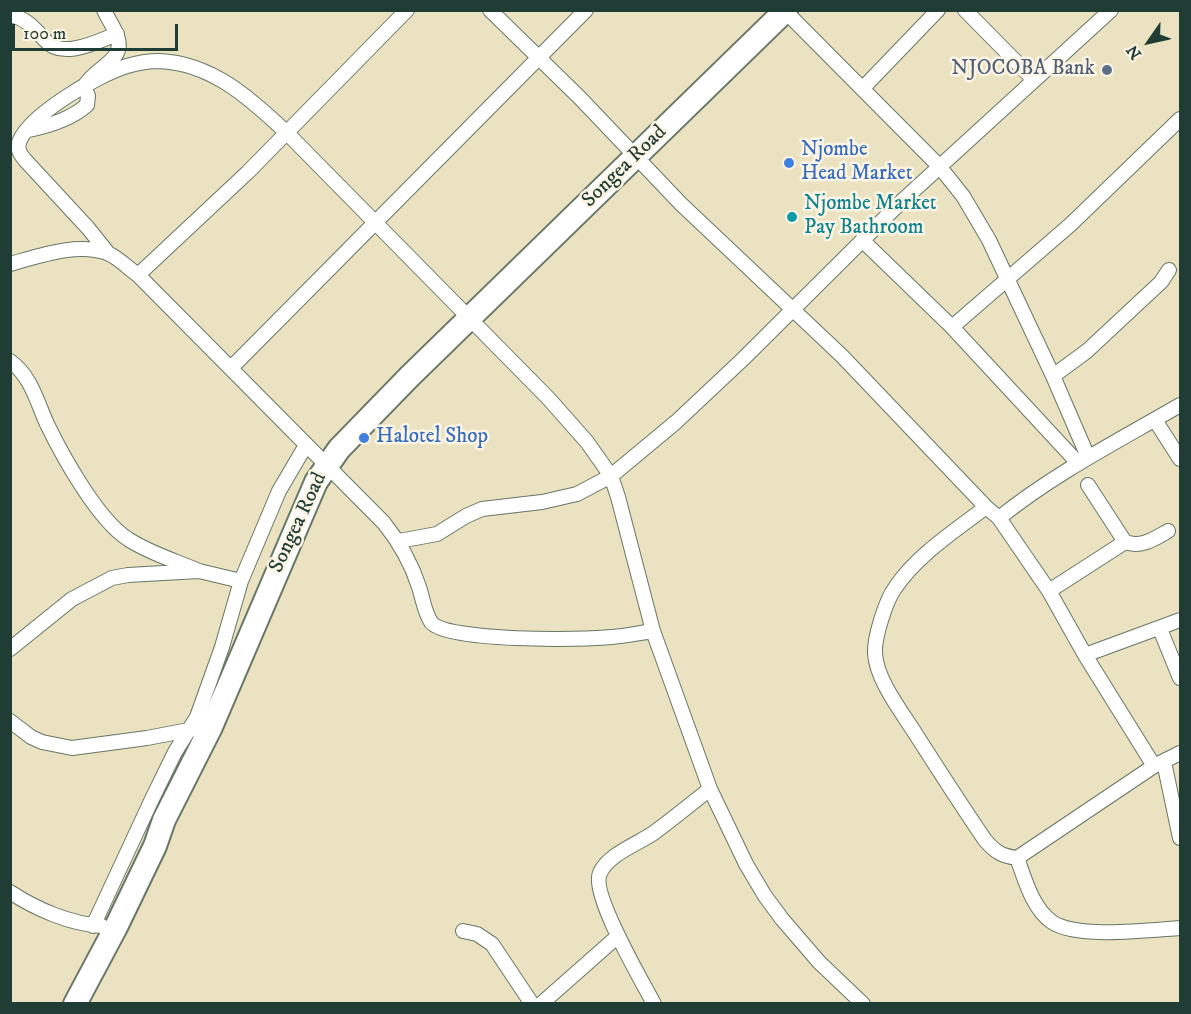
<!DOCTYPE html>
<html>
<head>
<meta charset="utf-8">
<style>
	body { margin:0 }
	#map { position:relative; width:1191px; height:1014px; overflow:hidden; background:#eae2c0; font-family:"IM FELL DW Pica",serif }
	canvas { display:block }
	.frame { position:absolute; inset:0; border:12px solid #1f3d34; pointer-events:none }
	.north { position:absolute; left:1119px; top:12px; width:60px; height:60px; -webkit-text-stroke:4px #fcf5e5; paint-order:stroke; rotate:236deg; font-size:16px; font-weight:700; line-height:24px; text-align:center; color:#1f3d34 }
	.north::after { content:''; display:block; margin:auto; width:21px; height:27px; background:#1f3d34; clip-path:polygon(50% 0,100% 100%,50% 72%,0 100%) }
	.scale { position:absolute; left:12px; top:24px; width:166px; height:27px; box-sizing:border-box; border:3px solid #1f3d34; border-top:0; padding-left:8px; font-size:18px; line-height:21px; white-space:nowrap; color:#1f3d34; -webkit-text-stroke:4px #fcf5e5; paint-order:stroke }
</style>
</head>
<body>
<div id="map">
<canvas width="1191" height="1014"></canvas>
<div class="frame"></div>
<div class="north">N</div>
<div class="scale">100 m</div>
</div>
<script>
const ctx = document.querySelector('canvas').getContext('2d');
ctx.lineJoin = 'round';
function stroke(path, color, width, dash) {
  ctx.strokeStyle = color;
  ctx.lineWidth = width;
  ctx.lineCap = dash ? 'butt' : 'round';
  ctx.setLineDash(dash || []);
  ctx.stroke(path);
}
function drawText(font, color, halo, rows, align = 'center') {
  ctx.font = font + ' "IM FELL DW Pica",serif';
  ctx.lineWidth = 5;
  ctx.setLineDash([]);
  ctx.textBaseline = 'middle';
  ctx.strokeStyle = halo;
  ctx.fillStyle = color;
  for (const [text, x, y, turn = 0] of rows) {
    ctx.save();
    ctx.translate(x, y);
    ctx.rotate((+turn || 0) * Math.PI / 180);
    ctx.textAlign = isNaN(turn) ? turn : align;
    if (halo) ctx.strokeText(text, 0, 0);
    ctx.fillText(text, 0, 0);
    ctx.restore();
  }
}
const minor = new Path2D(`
	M490,10L580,98L681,204L842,356L986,507L999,518L1049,591L1085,655L1154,766
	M784,10L939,166L963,196L989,240L1053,376L1088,457
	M965,10L1034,80
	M10,15C26,18 34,28 45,40C62,60 96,42 117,34
	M863,88L938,10
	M28,130C49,126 71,119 87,105L88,96L84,87C94,67 127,61 117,36C114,27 108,19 104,10
	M862,240L952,327L1078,463
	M108,253L88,228L25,160C20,154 16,148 20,140C32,113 100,74 127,66C137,63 149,61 159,61C212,63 251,99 287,133L549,399L587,442L611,476L618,497L653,631L710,789L746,864L765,896L782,919L819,962L863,1004
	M10,264C39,256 78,242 107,253C118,257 129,269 138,275L384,523C400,543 411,562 419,587C423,599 424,611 431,622C445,642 584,640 612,637C626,636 640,633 653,631
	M138,275L248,172L407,10
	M952,327L1070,225L1180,119
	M10,361C31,376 37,402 47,424C63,457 98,520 128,539C149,553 176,561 199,571
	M231,368L586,10
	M1053,376L1087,351L1161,282L1169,270
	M1155,420L1180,459
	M1088,485L1125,542
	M986,507C955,531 917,555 895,588C886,600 874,638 875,653C876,679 901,711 915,733C938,769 961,805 985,840C995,852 1002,856 1017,858L1154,766L1180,753
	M999,518C1055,473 1118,441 1180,405
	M399,541L437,534L466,516L482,509L542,502L577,494L611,476L676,422L742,360L901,202L1111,10
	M1049,591L1125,542C1141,548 1154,539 1168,531
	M1160,629L1180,678
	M10,649L72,599L112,578L128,575L199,571L241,581
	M1085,655L1180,620
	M10,721L31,737L42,742L72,748L147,738L194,729
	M1164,762L1180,838
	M1017,858C1025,879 1032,908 1052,922C1077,939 1150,930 1180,928
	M10,892C36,909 70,924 102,926
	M93,926L152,799L175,752L197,717L222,647L241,581L279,491L306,445
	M463,931L477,934L492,944L532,1004
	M541,1004L618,936
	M654,1004C642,981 590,893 600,873C608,854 640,843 655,832C674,818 692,803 710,789`);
const trunk = new Path2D(`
	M75,1004L116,927L155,846L164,820L211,727L316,482L339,449L410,376L786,10`);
const markers = [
	[1107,70,6,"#5c6f8a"],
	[789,163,6,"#3f7fe0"],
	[792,217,6,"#0f9aa8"],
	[364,438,6,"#3f7fe0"]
];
const serviceNames = [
	["NJOCOBA Bank",1095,70]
];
const shopNames = [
	["Njombe",801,151],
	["Head Market",801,175],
	["Halotel Shop",376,438]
];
const streetNames = [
	["Songea Road",625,167,-44],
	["Songea Road",299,523,-65]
];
const cultureNames = [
	["Njombe Market",804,205],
	["Pay Bathroom",804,229]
];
stroke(minor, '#667765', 16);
stroke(trunk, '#667765', 26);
stroke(minor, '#fff', 14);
stroke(trunk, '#fff', 22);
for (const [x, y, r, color] of markers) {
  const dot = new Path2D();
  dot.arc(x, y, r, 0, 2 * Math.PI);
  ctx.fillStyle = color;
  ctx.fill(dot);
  stroke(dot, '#fcf5e5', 2);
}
drawText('21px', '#4e5e75', '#fcf5e5', serviceNames, 'right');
drawText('21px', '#366cbe', '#fcf5e5', shopNames, 'left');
drawText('21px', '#1f3d34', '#fcf5e5', streetNames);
drawText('21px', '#0d838f', '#fcf5e5', cultureNames, 'left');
</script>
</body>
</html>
